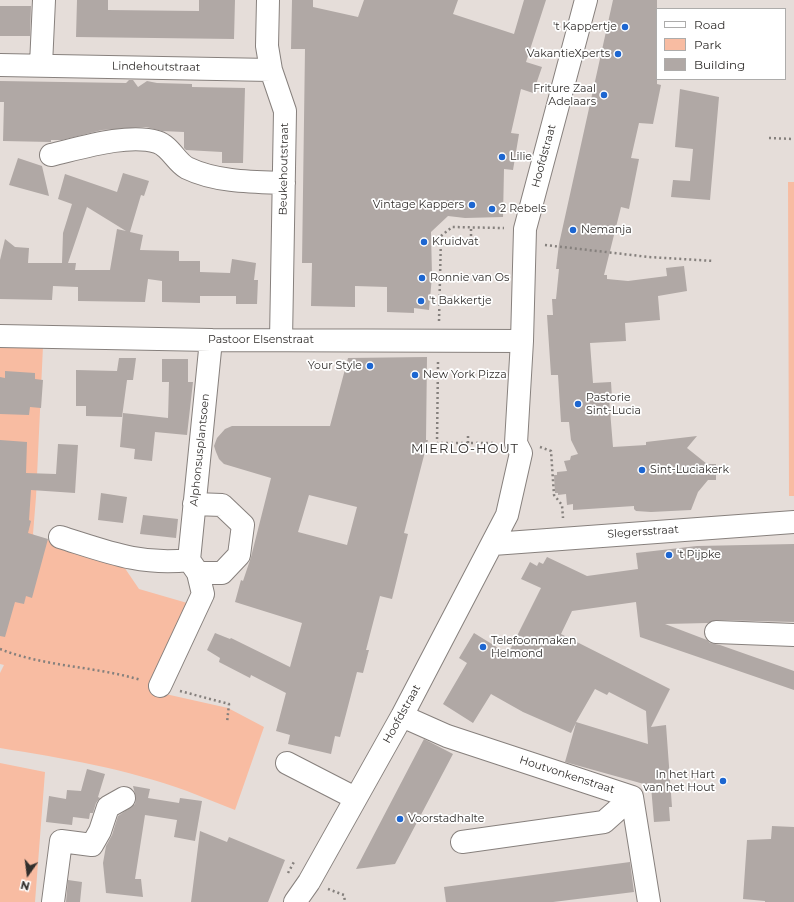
<!DOCTYPE html>
<html>
<head>
<meta charset="utf-8">
<style>
	body { margin:0 }
	#map { position:relative; width:794px; height:902px; overflow:hidden; background:#e5ddd9; font-family:Montserrat,sans-serif }
	canvas { display:block }
	.legend { position:absolute; left:656px; top:8px; width:130px; height:72px; box-sizing:border-box; background:#fff; border:1px solid #adacab; margin:0; padding:5px 7px; list-style:none; font-size:12px; color:#322f2d }
	.legend li { display:flex; align-items:center; gap:8px; height:20px }
	.legend b { width:20px; border:1px solid #adacab }
	.north { position:absolute; left:8px; top:854px; width:40px; height:40px; -webkit-text-stroke:3px #fff; paint-order:stroke; rotate:194deg; font-size:11px; font-weight:700; line-height:16px; text-align:center; color:#322f2d }
	.north::after { content:''; display:block; margin:auto; width:14px; height:18px; background:#322f2d; clip-path:polygon(50% 0,100% 100%,50% 72%,0 100%) }
</style>
</head>
<body>
<div id="map">
<canvas width="794" height="902"></canvas>
<ul class="legend">
<li><b style="height:5px;background:#fff"></b>Road</li>
<li><b style="height:11px;background:#f8bca2"></b>Park</li>
<li><b style="height:11px;background:#b0a8a5"></b>Building</li>
</ul>
<div class="north">N</div>
</div>
<script>
const ctx = document.querySelector('canvas').getContext('2d');
ctx.lineJoin = 'round';
function fillPath(path, color) {
  ctx.fillStyle = color;
  ctx.fill(path, 'evenodd');
}
function stroke(path, color, width, dash) {
  ctx.strokeStyle = color;
  ctx.lineWidth = width;
  ctx.lineCap = dash ? 'butt' : 'round';
  ctx.setLineDash(dash || []);
  ctx.stroke(path);
}
function drawText(font, color, halo, rows, align = 'center') {
  ctx.font = font + ' Montserrat,sans-serif';
  ctx.lineWidth = 3.5;
  ctx.setLineDash([]);
  ctx.textBaseline = 'middle';
  ctx.strokeStyle = halo;
  ctx.fillStyle = color;
  for (const [text, x, y, turn = 0] of rows) {
    ctx.save();
    ctx.translate(x, y);
    ctx.rotate((+turn || 0) * Math.PI / 180);
    ctx.textAlign = isNaN(turn) ? turn : align;
    if (halo) ctx.strokeText(text, 0, 0);
    ctx.fillText(text, 0, 0);
    ctx.restore();
  }
}
const green = new Path2D(`
	M788,182H794V496H789Z
	M0,344L43,346L36,497L33,534L35,537L118,558L139,589L201,607L161,693L228,708L264,727L235,810C219,804 203,797 187,791C127,769 62,758 0,748V673L4,665L0,664Z
	M0,763L45,772L35,902H0Z`);
const building = new Path2D(`
	M77,0H108V10L199,11V0H235L234,39L76,37Z
	M292,0H313V7L358,17L364,0H458L453,14L514,34L524,0H546L526,62L542,67L533,93L521,89L511,133L519,134L513,170L504,169L503,217L465,218L448,216L431,232L432,276L429,310L414,308V313L387,312V287L355,286V307L311,306L312,263H302L305,49H291Z
	M613,0H657V84L661,85L653,124L639,123L631,158L639,159L629,209L621,207L604,275H607V279L628,281L667,276L666,268L684,266L687,291L658,296L660,320L625,323L626,341L590,343L593,383L611,382L612,398H609L613,447L646,445V442L697,436L687,448L707,464H716V480H708L698,492L691,510L651,512L636,511L634,509V506L573,510V504L567,505L566,494L558,495V493H555L554,475H557V472L567,471L564,461L570,460L571,456L578,454L571,440L569,422H561L558,375H551L547,315H553L552,299H556L559,269H556L559,244Z
	M0,6H31L30,36H0Z
	M129,80H133L138,87L147,81L157,83L192,84V87L245,88L243,163H222V152L186,150L184,148V132L162,131L146,127L102,130L62,140H51V142L3,141L4,102H0V81L126,83Z
	M680,89L719,97L710,200L671,197L673,180L690,181L693,149L675,147Z
	M18,158L42,166L49,196L9,185Z
	M123,173L149,181L144,196L141,195L130,232L143,235L140,250L179,251V261H200V272L230,273L232,259L256,263L254,280H258L257,304H236V296H200V303L162,302V281L148,279L145,302L78,301V287L53,286L52,300L0,299V260L5,239L15,247L29,248L28,263H62L63,233L72,204L58,199L65,174L117,192ZM87,207L126,231L117,229L110,270H75L76,263H68Z
	M427,357L426,440H428L404,533L408,534L392,599L380,596L366,650H369L363,673L357,672L340,737L335,736L331,754L288,744L290,735L276,731L286,693L251,675L250,678L219,662L220,658L207,650L215,633L230,639L231,638L290,667L302,623L235,602L241,580L243,581L251,557L271,478L224,464L219,459L216,452L214,446L217,438L225,429L232,426H330L348,358ZM309,495L357,507L347,545L298,532Z
	M119,358H136L133,380H127L122,417L86,416V406H76V370L117,371Z
	M162,359H188V382H193L187,435L155,432L152,461L134,459L135,449L120,447L123,413L168,418L169,382H162Z
	M5,371L35,373V379L43,380L41,408L30,407L29,415L0,414V377L5,378Z
	M0,440L27,442L26,473L56,474L58,444L78,445L75,493L31,490L29,520L31,521L28,533L48,539L32,598L26,596L24,604L15,602L5,637L0,636Z
	M101,493L127,497L123,523L98,520Z
	M143,515L178,519L176,538L140,534Z
	M794,544V622L716,620L708,623L665,624L707,640L710,643L720,645L794,671V690L640,637L636,602L572,611L561,634L670,689L651,727L666,725L672,807H669L670,821L654,822L651,786L565,762L576,723L571,733L523,712L491,694L473,723L443,704L467,663L459,658L474,633L508,654L541,588L521,579L530,562L537,566L539,562L543,564L547,557L587,576L638,569L636,553L697,546ZM595,689L607,695L609,692L646,711L648,744L576,722Z
	M424,739L453,754L395,864L356,869Z
	M87,769L105,774L98,797L100,798L96,803L93,813H90L89,819L73,817L72,825L46,822L49,796L66,799L67,790L81,791Z
	M133,786L150,789L148,798L179,803L180,798L202,801L195,841L174,837L177,820L145,815L135,879H141L143,897L106,893L103,863L106,846L112,835L118,816L135,804L136,798Z
	M772,826L794,827V902H765V901L743,899L747,840L771,839Z
	M200,831L227,842L229,837L285,860L268,902H191Z
	M630,862L634,892L553,902H446L444,887Z
	M68,880L82,882L80,902H66Z`);
const path = new Path2D(`
	M769,138L794,139
	M471,241V228
	M545,245L649,257L714,261
	M439,321L441,236L452,227L504,228
	M438,362L437,443H496
	M468,443V433
	M540,447L551,451L554,495L562,505L563,518
	M0,649C45,667 94,666 141,680
	M180,691L229,704L227,723
	M288,873L295,860
	M328,889L344,895L345,902`);
const minor = new Path2D(`
	M268,0L267,46L271,70L285,111L281,340
	M0,65L271,70
	M41,65L44,0
	M51,155C81,148 128,133 157,142C170,146 176,162 187,168C216,182 252,182 284,183
	M0,336L211,340L522,341
	M194,504L222,505L243,525L239,555L222,573H198
	M60,537C105,551 141,566 189,560
	M493,544L794,522
	M716,632L794,635
	M160,686L203,594L198,573L189,560L211,340
	M402,716L447,736L632,797L649,902
	M287,763L355,798
	M462,842L604,822L632,797
	M53,902L61,841L92,845L100,831L108,807L124,798
	M295,902L309,882L402,716L507,515L521,453L516,443L522,341L525,229L586,0`);
const markers = [
	[625,27,4,"#1c66d1"],
	[618,54,4,"#1c66d1"],
	[604,95,4,"#1c66d1"],
	[502,157,4,"#1c66d1"],
	[472,205,4,"#1c66d1"],
	[492,209,4,"#1c66d1"],
	[573,230,4,"#1c66d1"],
	[424,242,4,"#1c66d1"],
	[422,278,4,"#1c66d1"],
	[421,301,4,"#1c66d1"],
	[370,366,4,"#1c66d1"],
	[415,375,4,"#1c66d1"],
	[578,404,4,"#1c66d1"],
	[642,470,4,"#1c66d1"],
	[669,555,4,"#1c66d1"],
	[483,647,4,"#1c66d1"],
	[723,781,4,"#1c66d1"],
	[400,819,4,"#1c66d1"]
];
const poiNames = [
	["'t Kappertje",617,27,"right"],
	["VakantieXperts",610,54,"right"],
	["Friture Zaal",596,89,"right"],
	["Adelaars",596,102,"right"],
	["Lilie",510,157],
	["Vintage Kappers",464,205,"right"],
	["2 Rebels",500,209],
	["Nemanja",581,230],
	["Kruidvat",432,242],
	["Ronnie van Os",430,278],
	["'t Bakkertje",429,301],
	["Your Style",362,366,"right"],
	["New York Pizza",423,375],
	["Pastorie",586,398],
	["Sint-Lucia",586,411],
	["Sint-Luciakerk",650,470],
	["'t Pijpke",677,555],
	["Telefoonmaken",491,641],
	["Helmond",491,654],
	["In het Hart",715,775,"right"],
	["van het Hout",715,788,"right"],
	["Voorstadhalte",408,819]
];
const streetNames = [
	["Lindehoutstraat",156,67,1],
	["Hoofdstraat",544,156,-75],
	["Beukehoutstraat",284,169,-89],
	["Pastoor Elsenstraat",261,340],
	["Alphonsusplantsoen",200,450,-84],
	["Slegersstraat",643,532,-4],
	["Hoofdstraat",402,714,-61],
	["Houtvonkenstraat",567,775,18]
];
const quarterNames = [
	["MIERLO-HOUT",465,449]
];
fillPath(green, '#f8bca2');
fillPath(building, '#b0a8a5');
stroke(minor, '#87807d', 24);
stroke(path, '#85807d', 2.5, [2, 3]);
stroke(minor, '#fff', 22);
for (const [x, y, r, color] of markers) {
  const dot = new Path2D();
  dot.arc(x, y, r, 0, 2 * Math.PI);
  ctx.fillStyle = color;
  ctx.fill(dot);
  stroke(dot, '#fff', 1.5);
}
drawText('11px', '#322f2d', '#fff', poiNames, 'left');
drawText('11px', '#322f2d', '#fff', streetNames);
ctx.letterSpacing = '1px';
drawText('13px', '#322f2d', '#fff', quarterNames);
ctx.letterSpacing = '0px';
</script>
</body>
</html>
